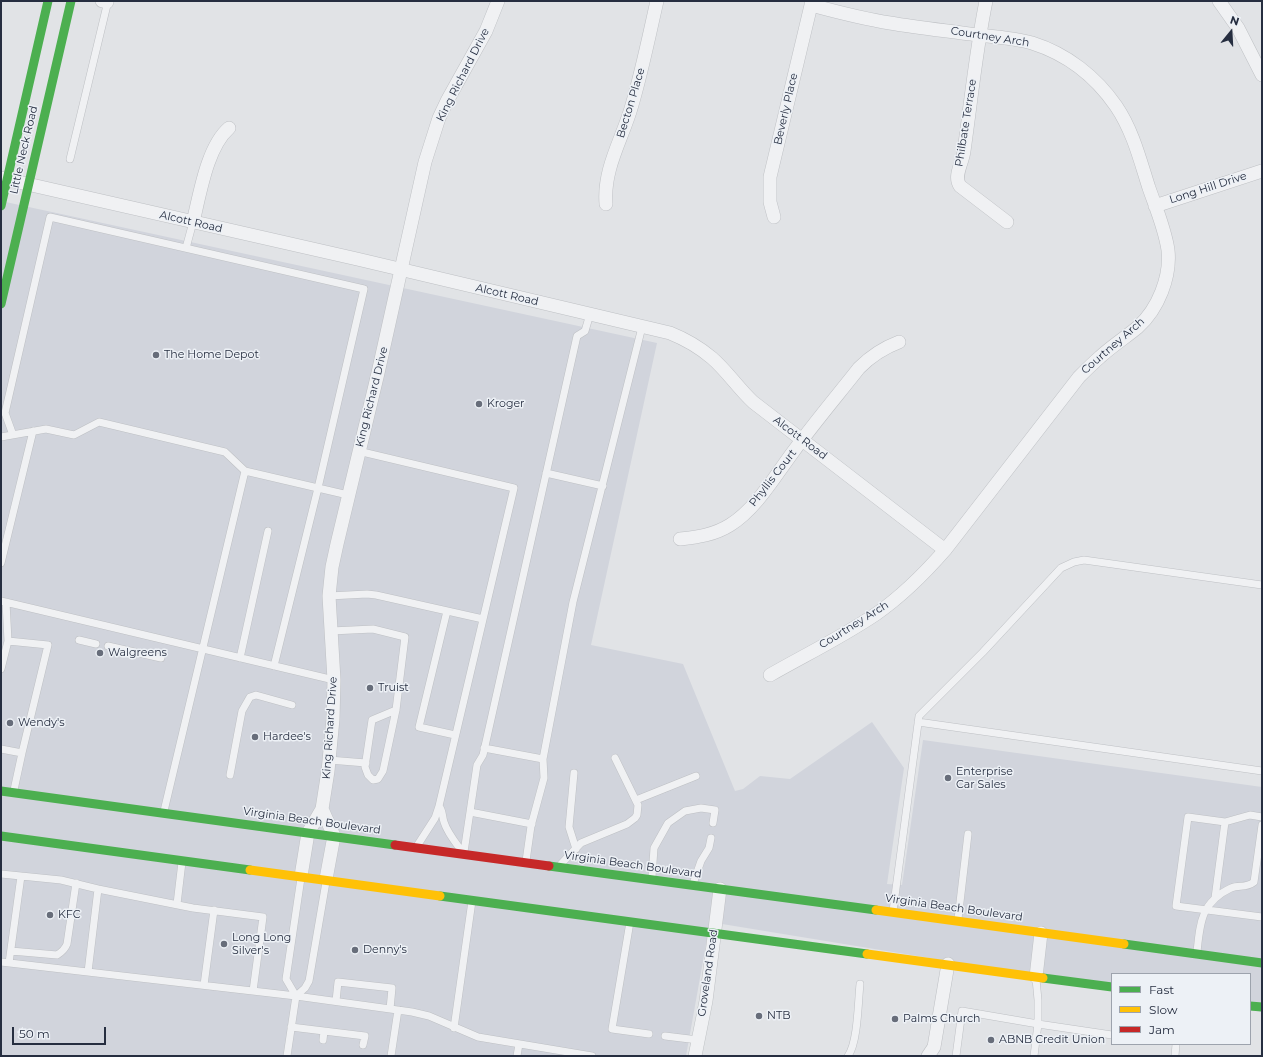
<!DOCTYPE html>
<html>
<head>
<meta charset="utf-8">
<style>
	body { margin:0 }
	#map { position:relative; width:1263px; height:1057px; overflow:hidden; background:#e1e3e6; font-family:Montserrat,sans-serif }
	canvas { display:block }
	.frame { position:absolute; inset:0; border:2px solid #262e40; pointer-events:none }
	.legend { position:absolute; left:1111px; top:973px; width:140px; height:72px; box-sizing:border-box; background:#edf1f6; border:1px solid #9da3ad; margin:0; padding:5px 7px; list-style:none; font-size:12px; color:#262e40 }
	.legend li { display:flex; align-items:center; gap:8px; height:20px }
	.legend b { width:20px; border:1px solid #9da3ad }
	.north { position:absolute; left:1211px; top:12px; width:40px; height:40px; -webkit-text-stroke:3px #edf1f6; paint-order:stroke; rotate:18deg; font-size:11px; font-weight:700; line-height:16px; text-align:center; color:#262e40 }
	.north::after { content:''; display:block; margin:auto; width:14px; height:18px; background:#262e40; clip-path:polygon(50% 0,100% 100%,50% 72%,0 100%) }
	.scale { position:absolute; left:12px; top:1027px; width:94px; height:18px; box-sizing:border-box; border:2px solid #262e40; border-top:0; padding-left:5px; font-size:12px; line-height:14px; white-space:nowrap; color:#262e40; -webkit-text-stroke:3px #edf1f6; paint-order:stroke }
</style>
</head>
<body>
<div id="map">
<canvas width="1263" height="1057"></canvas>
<div class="frame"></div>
<ul class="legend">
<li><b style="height:5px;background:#4caf50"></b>Fast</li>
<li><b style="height:5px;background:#ffc107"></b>Slow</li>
<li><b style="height:5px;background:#c62828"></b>Jam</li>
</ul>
<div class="north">N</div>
<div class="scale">50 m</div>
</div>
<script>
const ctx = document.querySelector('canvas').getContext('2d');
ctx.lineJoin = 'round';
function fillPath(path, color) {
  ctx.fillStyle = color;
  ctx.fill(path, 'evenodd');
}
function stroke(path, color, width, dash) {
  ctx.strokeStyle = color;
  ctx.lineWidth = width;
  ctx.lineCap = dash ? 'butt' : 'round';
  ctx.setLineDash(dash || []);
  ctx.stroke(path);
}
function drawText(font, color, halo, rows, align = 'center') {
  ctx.font = font + ' Montserrat,sans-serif';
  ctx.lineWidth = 3;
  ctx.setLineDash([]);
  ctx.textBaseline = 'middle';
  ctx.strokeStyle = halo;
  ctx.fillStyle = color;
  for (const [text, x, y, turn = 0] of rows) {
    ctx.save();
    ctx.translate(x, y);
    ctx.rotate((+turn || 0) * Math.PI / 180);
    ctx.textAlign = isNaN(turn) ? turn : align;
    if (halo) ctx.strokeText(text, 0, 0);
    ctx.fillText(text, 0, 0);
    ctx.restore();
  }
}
const built = new Path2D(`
	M1,201L657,343L591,645L683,664L735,791L743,789L760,776L790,779L872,722L904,768L887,884L902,885L923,740L1262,787V1012L1250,1010V974H1112V988L710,922L686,1056H1Z`);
const lane = new Path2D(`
	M70,159L108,1
	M186,248L193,222
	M13,435L5,413L50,217L364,289L318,488L274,666
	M1,437L46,429L74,435L99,422L225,452L245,471L348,495
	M358,451L514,488L439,806
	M546,473L603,486
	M1,563L33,431
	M329,596L367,594L376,595L483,619
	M1,601L334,680
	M447,611L419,727L455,735
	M331,631L373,629L405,637L396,710L383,771L378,779L373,780L368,775L365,767L372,720L396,710
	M79,640L96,644
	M108,646L161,658
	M240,658L268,531
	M1,669L8,641L6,602
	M918,722L1262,771
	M484,748L543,759
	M1,749L22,753L48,645L8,641
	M329,760L366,763
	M574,773L569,827L576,849
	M230,775L242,711L250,697L256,695L292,705
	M14,790L22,753
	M636,800L696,776
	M164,811L245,471
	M470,812L532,824
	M1262,817L1250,815L1225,822L1188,817L1176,906L1262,917
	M417,846L435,818L439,806C443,811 442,816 444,822C447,832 455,842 461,850
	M464,852L477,765L483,755L577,336L585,331L590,314
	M526,861L531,826L544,778L543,759L547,738L573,602L642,327
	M561,864L581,843L627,824L635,818L637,815L638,805L615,758
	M1,874L61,880L98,889L88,972
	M652,877L654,848L668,823L685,811L701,808L715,810L713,823
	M693,884L701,861L709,848L711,838
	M98,889L193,908L263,917L253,991
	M1215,898L1225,822
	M177,904L182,862
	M893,911L919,716L983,652L1061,568L1074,562L1084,560L1262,585
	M958,919L968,834
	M630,922L612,1029L649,1034
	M11,951L57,955C62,952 65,949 67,944L76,883
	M1197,952C1200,923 1201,902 1231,888C1239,884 1245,889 1254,882L1262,825
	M1,962L296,996L412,1012L429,1016L478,1037L592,1056
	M9,963L21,876
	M204,985L214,910
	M296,996L286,979L301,878
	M336,1001L338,982L392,988L390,1009
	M291,1027L365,1036L363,1045
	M454,1028L472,901
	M665,1036L698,1040
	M323,1040L324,1031
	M287,1056L296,996L305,988L309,981L326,882
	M391,1056L398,1010
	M517,1056L519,1044
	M848,1056C858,1042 858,1002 860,984
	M956,1056L962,1011L1038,1024V1000L1036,979
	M1034,1056L1038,1024L1112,1035
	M1175,1056L1176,1044`);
const street = new Path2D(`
	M102,1L107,2
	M986,1C976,50 971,101 964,151C963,162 953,176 960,186L1007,222
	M1219,1L1238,28L1262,75
	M1,178L357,259L670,333C685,339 699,347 712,358C727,371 738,388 753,402L945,550
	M606,204C603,168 623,138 632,105C642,71 649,36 657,1
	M1155,206L1262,171
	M774,217L770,202V177L812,1
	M193,222C200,194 207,147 229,128
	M680,539C698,537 714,535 730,525C756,509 775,476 793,452C814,423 837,396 859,368C871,356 883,348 899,342
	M770,675C805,655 842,637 876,614C902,596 924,574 945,550L1079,377C1086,370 1093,363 1100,357C1112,346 1126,337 1138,327C1158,309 1171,277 1168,250C1165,229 1156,208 1149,188C1140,160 1133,131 1116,106C1096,77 1067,54 1032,43C1014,38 996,37 977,35C949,31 919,28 890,23C864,19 837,12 811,5
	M322,809L334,836L326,879
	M301,876L308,833L322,809L328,771L333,719L334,680L329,596L332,567L337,544L378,373L425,162L439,118L447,101L486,31L498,1
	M1036,977L1041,933
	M695,1056L706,1001L720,889
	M928,1056L934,1047L948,964`);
const fast = new Path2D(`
	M1,206L48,1
	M1,304L71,1
	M1,791L395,845
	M1,836L250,870
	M549,866L876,910
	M440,896L867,954
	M1124,944L1262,963
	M1043,978L1112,987
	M1250,1006L1262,1007`);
const slow = new Path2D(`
	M250,870L440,896
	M876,910L1124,944
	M867,954L1043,978`);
const jam = new Path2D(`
	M395,845L549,866`);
const markers = [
	[156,355,4,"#676d7a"],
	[479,404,4,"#676d7a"],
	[100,653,4,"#676d7a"],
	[370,688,4,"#676d7a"],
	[10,723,4,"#676d7a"],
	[255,737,4,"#676d7a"],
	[948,778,4,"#676d7a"],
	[50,915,4,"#676d7a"],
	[224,944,4,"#676d7a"],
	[355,950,4,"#676d7a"],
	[759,1016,4,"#676d7a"],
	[895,1019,4,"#676d7a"],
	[991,1040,4,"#676d7a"]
];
const streetNames = [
	["Courtney Arch",990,37,9],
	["King Richard Drive",463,75,-63],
	["Becton Place",631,103,-73],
	["Beverly Place",786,109,-77],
	["Philbate Terrace",966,123,-81],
	["Little Neck Road",24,150,-77],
	["Long Hill Drive",1208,188,-18],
	["Alcott Road",191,222,13],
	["Alcott Road",507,295,13],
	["Courtney Arch",1113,346,-41],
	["King Richard Drive",372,397,-76],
	["Alcott Road",800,438,37],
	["Phyllis Court",773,478,-52],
	["Courtney Arch",854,625,-32],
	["King Richard Drive",330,728,-86],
	["Virginia Beach Boulevard",312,821,8],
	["Virginia Beach Boulevard",633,865,8],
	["Virginia Beach Boulevard",954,908,8],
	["Groveland Road",708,973,-82]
];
const poiNames = [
	["The Home Depot",164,355],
	["Kroger",487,404],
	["Walgreens",108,653],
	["Truist",378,688],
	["Wendy's",18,723],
	["Hardee's",263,737],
	["Enterprise",956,772],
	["Car Sales",956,785],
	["KFC",58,915],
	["Long Long",232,938],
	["Silver's",232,951],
	["Denny's",363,950],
	["NTB",767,1016],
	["Palms Church",903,1019],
	["ABNB Credit Union",999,1040]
];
fillPath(built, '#d1d4dc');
stroke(lane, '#bec0c4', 8);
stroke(street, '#bec0c4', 14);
stroke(lane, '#f0f1f3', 7);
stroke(street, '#f0f1f3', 13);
stroke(fast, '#4caf50', 9);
stroke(slow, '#ffc107', 9);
stroke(jam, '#c62828', 9);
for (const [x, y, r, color] of markers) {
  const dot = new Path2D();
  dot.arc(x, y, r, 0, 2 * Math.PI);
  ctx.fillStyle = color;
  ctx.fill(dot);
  stroke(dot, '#edf1f6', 1.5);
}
drawText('11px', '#262e40', '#edf1f6', streetNames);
drawText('11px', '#262e40', '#edf1f6', poiNames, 'left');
</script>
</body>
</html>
